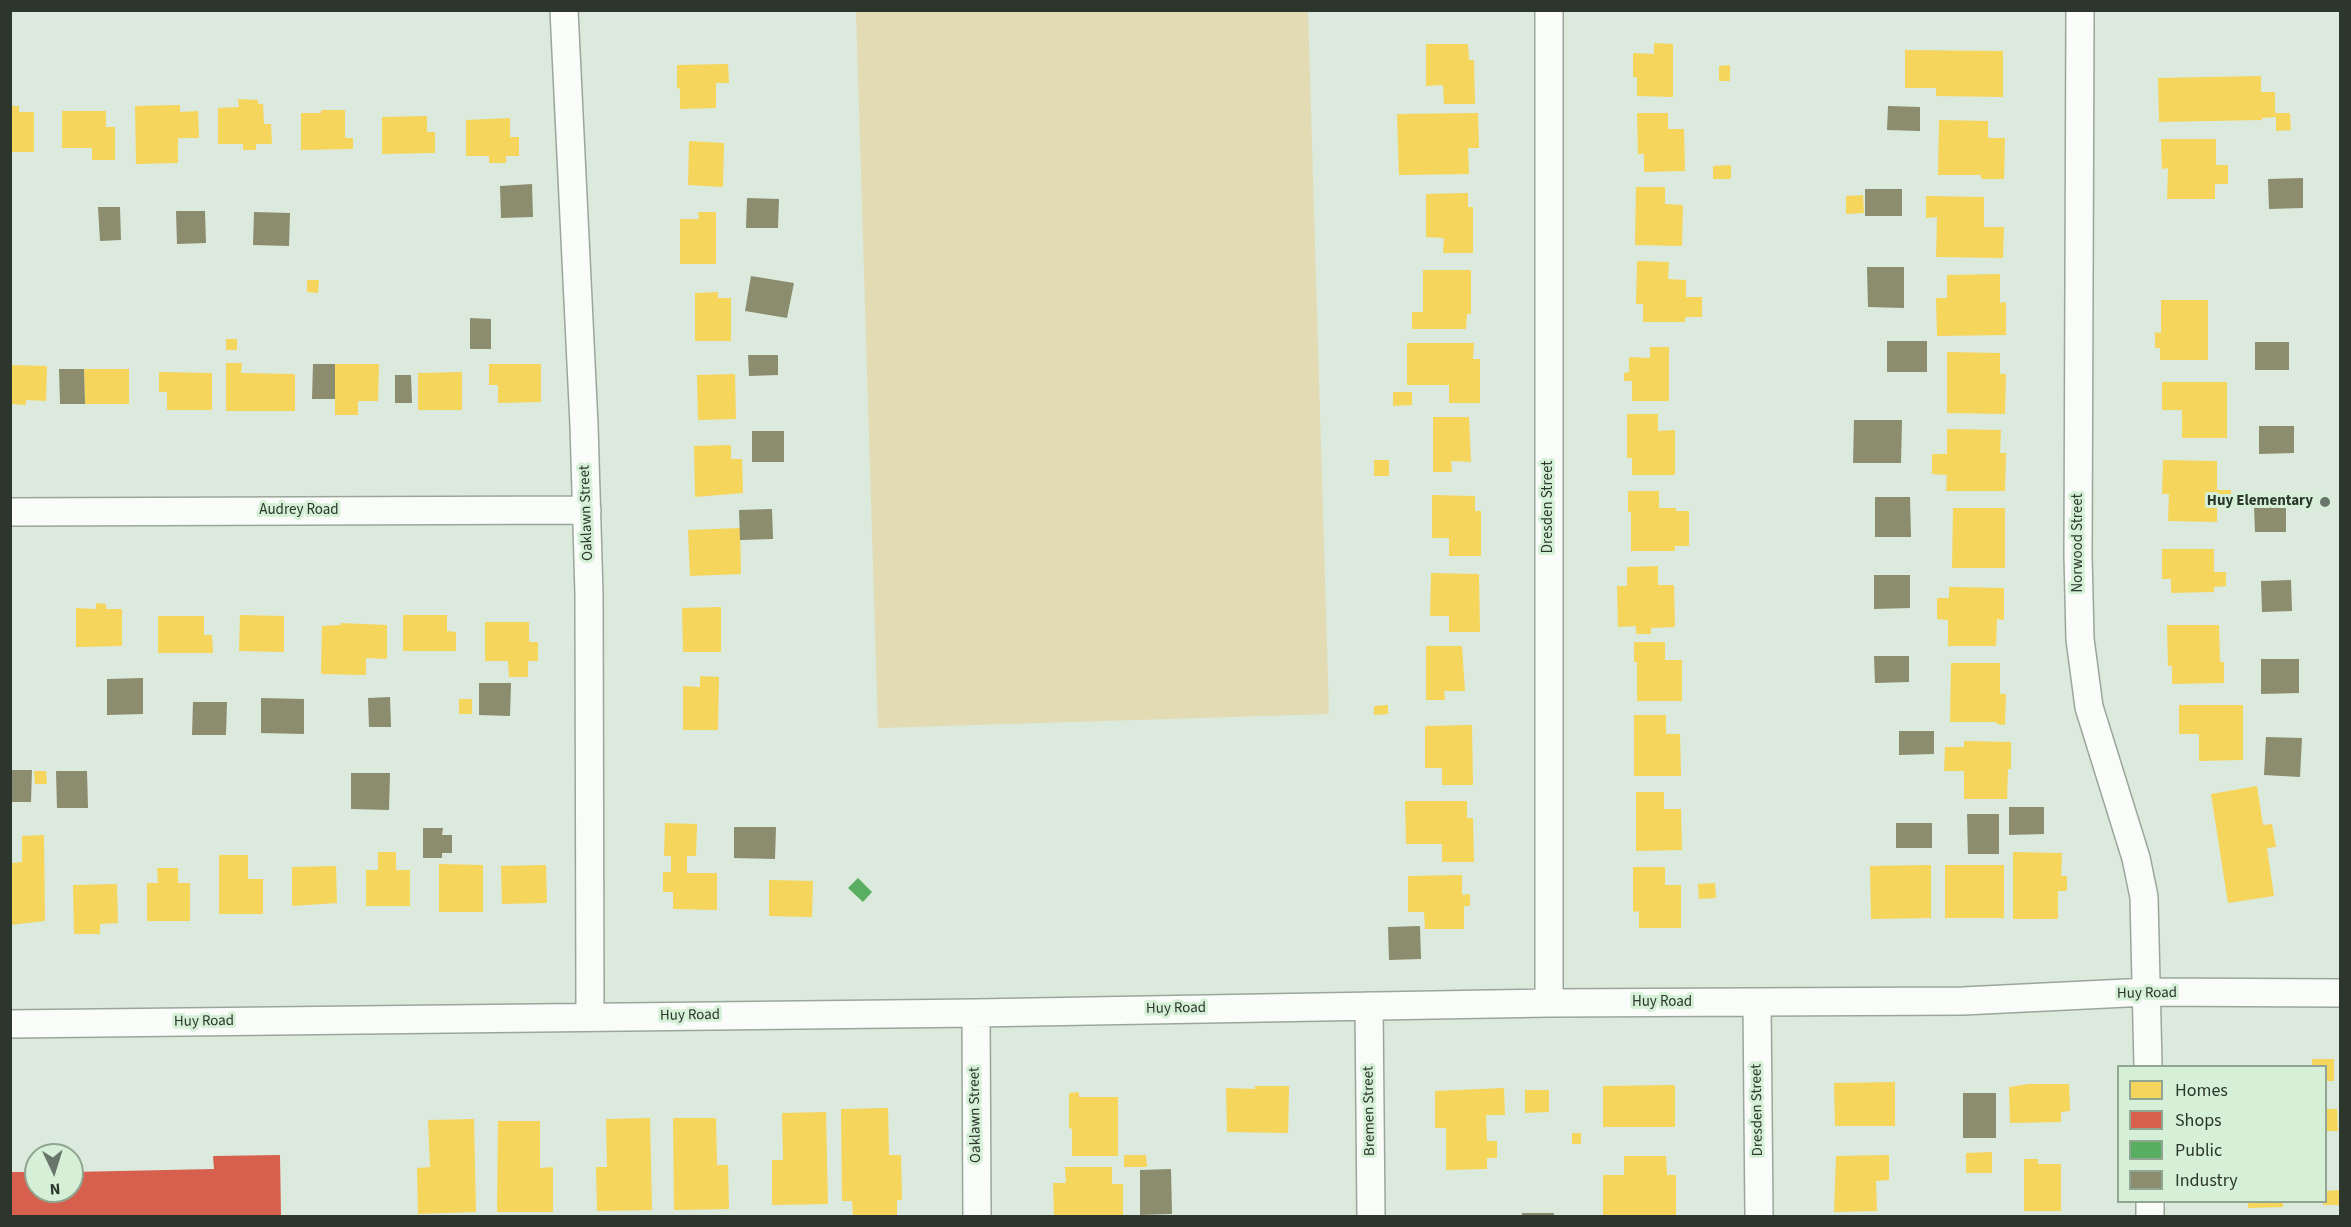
<!DOCTYPE html>
<html>
<head>
<meta charset="utf-8">
<style>
	body { margin:0 }
	#map { position:relative; width:2351px; height:1227px; overflow:hidden; background:#dbeadc; font-family:"Source Sans 3",sans-serif }
	canvas { display:block }
	.frame { position:absolute; inset:0; border:12px solid #2c362c; pointer-events:none }
	.legend { position:absolute; left:2117px; top:1065px; width:210px; height:138px; box-sizing:border-box; background:#d5f0d6; border:2px solid #91a692; margin:0; padding:8px 10px; list-style:none; font-size:18px; color:#2c362c }
	.legend li { display:flex; align-items:center; gap:12px; height:30px }
	.legend b { width:30px; border:2px solid #91a692 }
	.north { position:absolute; left:24px; top:1143px; width:60px; height:60px; box-sizing:border-box; background:#d5f0d6; border:2px solid #91a692; border-radius:50%; rotate:176deg; font-size:16px; font-weight:700; line-height:24px; text-align:center; color:#2c362c }
	.north::after { content:''; display:block; margin:auto; width:21px; height:27px; background:#69756a; clip-path:polygon(50% 0,100% 100%,50% 72%,0 100%) }
</style>
</head>
<body>
<div id="map">
<canvas width="2351" height="1227"></canvas>
<div class="frame"></div>
<ul class="legend">
<li><b style="height:16px;background:#f6d55c"></b>Homes</li>
<li><b style="height:16px;background:#d6604d"></b>Shops</li>
<li><b style="height:16px;background:#5aae61"></b>Public</li>
<li><b style="height:16px;background:#8c8c6e"></b>Industry</li>
</ul>
<div class="north">N</div>
</div>
<script>
const ctx = document.querySelector('canvas').getContext('2d');
ctx.lineJoin = 'round';
function fillPath(path, color) {
  ctx.fillStyle = color;
  ctx.fill(path, 'evenodd');
}
function stroke(path, color, width, dash) {
  ctx.strokeStyle = color;
  ctx.lineWidth = width;
  ctx.lineCap = dash ? 'butt' : 'round';
  ctx.setLineDash(dash || []);
  ctx.stroke(path);
}
function drawText(font, color, halo, rows, align = 'center') {
  ctx.font = font + ' "Source Sans 3",sans-serif';
  ctx.lineWidth = 6;
  ctx.setLineDash([]);
  ctx.textBaseline = 'middle';
  ctx.strokeStyle = halo;
  ctx.fillStyle = color;
  for (const [text, x, y, turn = 0] of rows) {
    ctx.save();
    ctx.translate(x, y);
    ctx.rotate((+turn || 0) * Math.PI / 180);
    ctx.textAlign = isNaN(turn) ? turn : align;
    if (halo) ctx.strokeText(text, 0, 0);
    ctx.fillText(text, 0, 0);
    ctx.restore();
  }
}
const green = new Path2D(`
	M856,11H1308L1329,714L878,728Z`);
const homes = new Path2D(`
	M1654,43L1673,44V97L1637,96V77H1633V53L1654,54Z
	M1426,44H1468L1469,60H1474L1475,104H1444L1443,85L1426,86Z
	M1905,50L2003,51V97L1936,96V88H1905Z
	M728,64L729,83H716V108L680,109V88L677,89V65Z
	M1730,65V81H1719V66Z
	M2261,76V92H2275V113H2290L2291,130L2276,131V117L2262,118V120L2159,122L2158,78Z
	M238,99L258,100V104H263L264,124H271L272,144H256V150H243V144H218V108L239,107Z
	M180,105V112L198,111L199,138H178V163L136,164L135,106Z
	M10,106H19V112H34V152H10Z
	M321,110H345V138H353V149L301,150V113H321Z
	M62,111H106V127H115V160H92V148H62Z
	M1478,113L1479,148H1468L1469,174L1399,175L1397,114Z
	M1637,113H1668V129H1684L1685,171L1644,172V154H1638Z
	M427,116V132H435V153L382,154V117Z
	M510,118V137H519V156H506V163H489V156H466V120Z
	M1939,120L1988,121V138H2005L2004,179H1981V175H1938Z
	M2161,139H2216V165H2228V184H2215V199H2167L2168,168L2162,169Z
	M689,141L724,143L723,187L688,185Z
	M1731,165V179H1713V166Z
	M1636,187H1665V204L1683,205L1682,246L1635,245Z
	M1468,193V207H1473V253H1443L1444,238L1426,237V194Z
	M1863,195L1864,213L1846,214V196Z
	M1926,196L1984,197V227H2004L2003,258L1936,257L1937,217L1926,218Z
	M698,212H716V264H680V219H699Z
	M1637,261L1669,262L1668,279L1686,280V297H1702V317H1685V322H1643V304H1636Z
	M1423,270H1471V314H1467L1466,329H1412V312H1423Z
	M2000,274V303L2006,302V335L1937,336L1936,298H1947V275Z
	M307,280H319L318,293L307,292Z
	M718,292V298H731V341H695V293Z
	M2161,300H2208V360H2160V348H2155V332L2161,333Z
	M226,339H237V350H226Z
	M1407,343H1474L1473,359H1480V403H1449V385H1407Z
	M1650,347H1669V401H1632V381H1624V373L1629,372V357L1650,358Z
	M1947,352L2000,353V374H2006L2005,414L1947,413Z
	M226,363H242L241,373L295,374V411H226Z
	M335,364H379L378,401H358V415H335Z
	M489,364H541V402L498,403V385H489Z
	M10,365L47,366L46,401L26,400V405L10,404Z
	M84,369H129V404H85Z
	M159,372L212,373V410H167V392H159Z
	M462,372V410H418V373Z
	M735,374L736,419L698,420L697,375Z
	M2162,382H2227V438H2182V410H2162Z
	M1393,392H1412V405L1393,406Z
	M1627,414H1658V431L1675,430V475H1632V458H1627Z
	M1433,417H1469L1471,462L1451,461L1452,472H1433Z
	M1947,429L2001,430L2000,453H2006L2005,491H1946L1947,475L1932,474V454H1947Z
	M731,445V459H742L743,493L695,497L694,446Z
	M1374,460H1389V476H1374Z
	M2163,460L2217,461V490H2231V507L2217,506V522L2168,521L2169,494H2162Z
	M1628,491H1659V508H1676V511H1689V546H1675V551H1631V512H1628Z
	M1432,495L1475,496V511H1481V556H1449V538H1432Z
	M1953,508H2005V568H1952Z
	M740,528L741,574L690,576L688,530Z
	M2162,549H2214V572H2226V586L2214,587V592L2171,593V579H2162Z
	M1658,566V585H1674L1675,627L1651,628V634H1636V626L1618,627L1617,586H1627V567Z
	M1431,573L1479,574L1480,632H1449V616H1430Z
	M1949,587L2004,588V620L1997,619L1996,646H1948V620L1937,619V598H1949Z
	M96,603L106,604V609H122V646L76,647V608L96,609Z
	M721,607V652H683L682,608Z
	M240,615L284,616V652L239,651Z
	M403,615H447V631L456,632V651H403Z
	M158,616H204V635H212L213,653H158Z
	M485,622H529V642H538V661H528V677H509L508,661H485Z
	M341,623L387,625V659L366,658V675L321,674L322,626L341,625Z
	M2167,625H2219L2220,662H2224V683L2172,684V666H2168Z
	M1634,642H1665V660H1682V701H1637V662H1634Z
	M1426,646H1462L1465,691H1444L1445,700H1426Z
	M1951,663H2000V694H2006L2005,725L1997,724L1996,722H1950Z
	M700,676L719,677L718,730H683V686L700,687Z
	M459,699H472V714H459Z
	M1388,705V714L1374,715V706Z
	M2179,705H2243V760L2199,761V734H2179Z
	M1634,715H1666V734H1680L1681,776H1634Z
	M1472,725L1473,785H1442V768H1425V726Z
	M1964,741L2011,742V769H2008L2007,799H1964V771H1944L1945,747H1964Z
	M34,771H46L47,784H35Z
	M2257,786L2263,825L2272,824L2276,847L2267,848L2274,896L2228,903L2211,794Z
	M1636,792H1664V809H1681L1682,850L1636,851Z
	M1405,801H1467V818H1473L1474,862H1442V844H1406Z
	M665,823L697,824L696,856H687V873H717V910L673,909V892H663V872H671V856H664Z
	M44,835L45,921L10,925L12,863L22,862V836Z
	M378,852H396V870H410V906H366V870H378Z
	M2013,852L2062,853L2061,876H2067V891H2058V919H2013Z
	M219,855H248V879H263V914H219Z
	M439,864L483,865V912H439Z
	M546,865L547,903L502,904L501,866Z
	M1931,865V918L1871,919L1870,866Z
	M1945,865H2004V918H1945Z
	M336,866L337,903L292,906V867Z
	M1633,867H1665V885H1681V928H1639V911L1633,912Z
	M157,868H178V883H190V921H147V883H158Z
	M1462,875V895L1470,894V906H1464V929H1425L1424,912H1408V876Z
	M769,880L813,881L812,917L769,916Z
	M1715,883L1716,898L1699,899L1698,884Z
	M117,884L118,923L100,924V934H74L73,885Z
	M2312,1059H2334V1081H2326V1066H2312Z
	M1895,1082V1126H1835L1834,1083Z
	M2029,1084H2069L2070,1111L2061,1112V1122L2010,1123L2009,1087Z
	M1675,1085V1127H1603V1086Z
	M1255,1086H1289L1288,1133L1227,1132L1226,1088L1255,1089Z
	M1504,1088L1505,1115H1486L1487,1141H1497V1158H1487V1169L1446,1170V1128H1435V1091Z
	M1525,1090H1549V1112L1525,1113Z
	M1079,1092V1097H1118V1156H1072V1129L1069,1128V1093Z
	M888,1108L889,1155H901L902,1200H897V1216H853L852,1201H842L841,1109Z
	M2326,1109H2337L2338,1131H2326Z
	M826,1112L828,1204L772,1205V1160H783L782,1113Z
	M650,1118L652,1210L597,1211L596,1167H607L606,1119Z
	M673,1118H716L717,1165H728L729,1209L674,1210Z
	M474,1119L476,1212L418,1214L417,1168L430,1167L428,1120Z
	M498,1121H540V1168L553,1167V1212H497Z
	M1572,1133H1581V1144H1572Z
	M1992,1152V1173H1966V1153Z
	M1124,1155H1146L1147,1167H1124Z
	M1889,1155V1180L1876,1181L1877,1211L1834,1212L1836,1156Z
	M1624,1156H1666L1667,1175H1676V1216H1603V1175H1624Z
	M2024,1159H2038V1164H2061V1211H2024Z
	M1065,1167H1112V1184H1123V1216H1054L1053,1183H1066Z
	M2340,1190V1205H2323L2326,1191Z
	M2248,1202H2283V1207L2248,1208Z`);
const shops = new Path2D(`
	M280,1155L281,1216H10V1172H36V1191H72V1172L214,1169L213,1156Z`);
const public = new Path2D(`
	M858,878L872,892L863,902L848,888Z`);
const industry = new Path2D(`
	M1888,106L1920,107V131L1887,130Z
	M2303,178V208L2269,209L2268,179Z
	M532,184L533,217L501,218L500,186Z
	M1865,189H1902V216H1865Z
	M747,198L779,199L778,228H746Z
	M98,207H120L121,240L100,241Z
	M176,211H205L206,243L177,244Z
	M254,212L290,213L289,246L253,245Z
	M1867,267H1904V308L1868,307Z
	M751,276L794,283L787,318L745,311Z
	M470,318L491,319V349H470Z
	M1887,341H1927V372H1887Z
	M2255,342H2289V370H2255Z
	M748,355H778V375L749,376Z
	M313,364H335V399H312Z
	M59,369H84L85,404H60Z
	M395,375H411L412,403H395Z
	M1854,420H1902L1901,463H1853Z
	M2259,426H2294V453L2259,454Z
	M752,431H784V462H752Z
	M1875,497H1910L1911,537H1875Z
	M2254,506H2286V532H2255Z
	M772,509L773,539L740,540L739,510Z
	M1874,575H1910V608L1874,609Z
	M2291,580L2292,611L2262,612L2261,581Z
	M1874,656H1909V682L1875,683Z
	M2261,659H2299V693L2261,694Z
	M143,678V714L107,715V679Z
	M479,683H511L510,716L479,715Z
	M390,697L391,727H369L368,698Z
	M261,698L304,699V734L261,733Z
	M193,702H227L226,735H192Z
	M1899,731H1934V754L1899,755Z
	M2266,737L2302,738L2300,777L2264,775Z
	M10,770H32L31,802H10Z
	M56,771H87L88,808H57Z
	M351,773H390L389,810L351,809Z
	M2009,807H2044V834L2009,835Z
	M1967,814H1999V854H1968Z
	M1896,823H1932V848H1896Z
	M734,827H776L775,859L734,858Z
	M423,828H443L442,835H452V853H442V858H423Z
	M1420,926L1421,959L1389,960L1388,927Z
	M1963,1093H1996V1138H1963Z
	M1171,1169L1172,1214L1140,1215V1170Z
	M1522,1213H1554V1216H1522Z`);
const street = new Path2D(`
	M564,10L584,425L589,594L590,1017
	M2080,10L2078,555L2080,639L2089,707L2136,858L2144,897L2148,1066
	M10,512L587,510
	M1549,1003V10
	M1757,1003L1759,1216
	M1369,1006L1371,1216
	M976,1013L977,1216
	M10,1024L976,1013L1549,1003L1963,1001L2147,992L2340,993
	M2150,1202V1216`);
const markers = [
	[2325,502,6,"#69756a"]
];
const poiNames = [
	["Huy Elementary",2313,502]
];
const streetNames = [
	["Dresden Street",1549,507,-90],
	["Audrey Road",299,511],
	["Oaklawn Street",587,513,-92],
	["Norwood Street",2079,543,-90],
	["Huy Road",2147,994,-1],
	["Huy Road",1662,1003],
	["Huy Road",1176,1009,-1],
	["Huy Road",690,1016,-1],
	["Huy Road",204,1022,-1],
	["Dresden Street",1758,1110,-91],
	["Bremen Street",1370,1111,-91],
	["Oaklawn Street",976,1115,-91]
];
fillPath(green, '#e3dbb4');
fillPath(homes, '#f6d55c');
fillPath(shops, '#d6604d');
fillPath(public, '#5aae61');
fillPath(industry, '#8c8c6e');
stroke(street, '#9ba69b', 30);
stroke(street, '#fafcfa', 27);
for (const [x, y, r, color] of markers) {
  const dot = new Path2D();
  dot.arc(x, y, r, 0, 2 * Math.PI);
  ctx.fillStyle = color;
  ctx.fill(dot);
  stroke(dot, '#d5f0d6', 2);
}
drawText('bold 15px', '#2c362c', '#d5f0d6', poiNames, 'right');
drawText('15px', '#2c362c', '#d5f0d6', streetNames);
</script>
</body>
</html>
